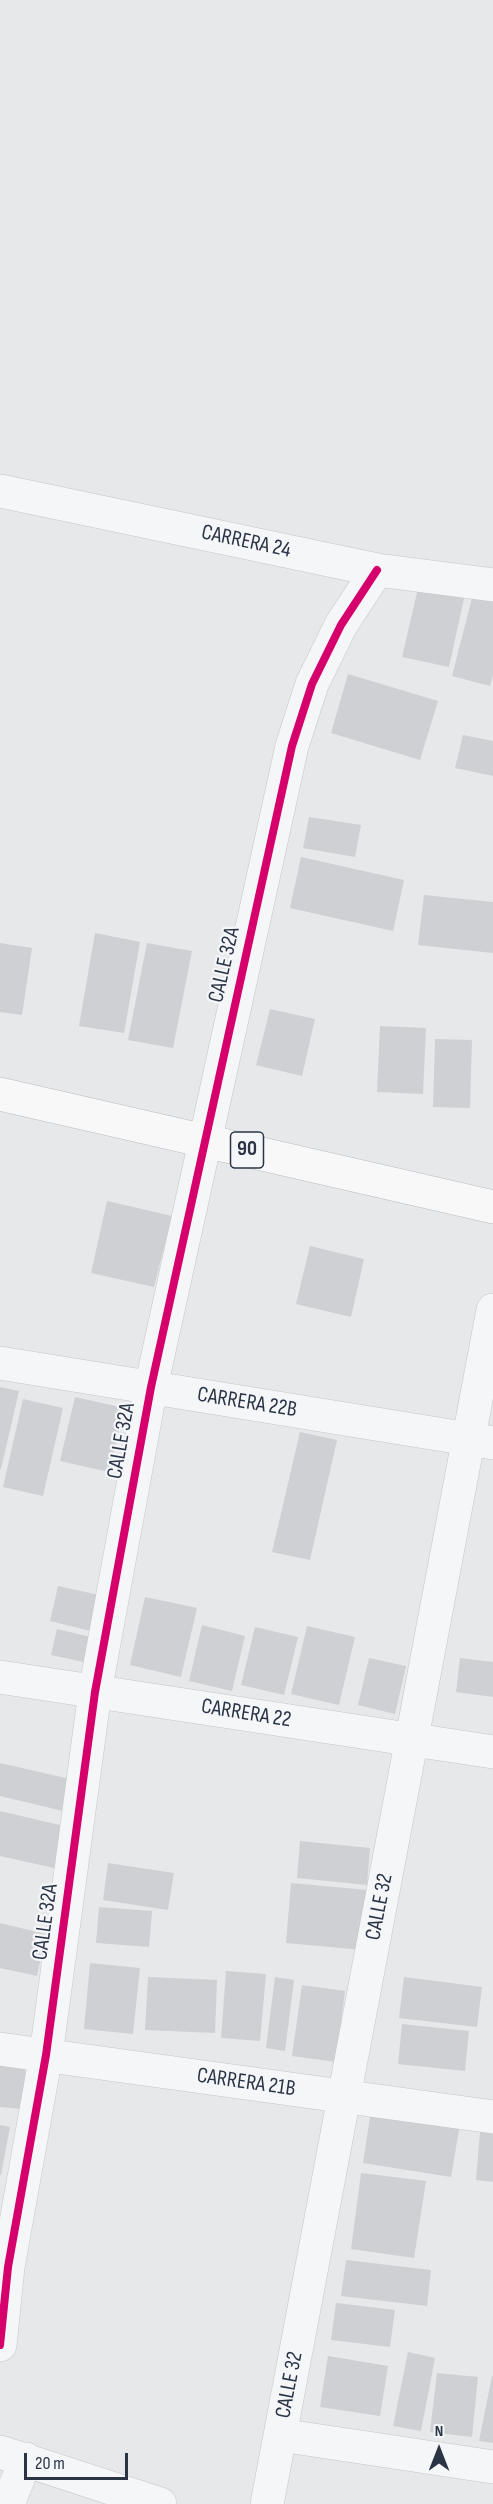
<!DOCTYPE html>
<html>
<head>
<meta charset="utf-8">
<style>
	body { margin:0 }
	#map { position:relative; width:493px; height:2504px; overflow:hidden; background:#e6e8ea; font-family:"Sofia Sans Condensed",sans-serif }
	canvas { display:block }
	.north { position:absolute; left:409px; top:2420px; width:60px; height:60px; -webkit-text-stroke:4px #f4f6f9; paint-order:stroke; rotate:0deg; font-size:16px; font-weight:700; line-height:24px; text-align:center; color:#2b3445 }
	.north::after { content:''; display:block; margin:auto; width:21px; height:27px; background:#2b3445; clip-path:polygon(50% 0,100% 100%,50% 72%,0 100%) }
	.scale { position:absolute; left:24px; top:2453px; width:104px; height:27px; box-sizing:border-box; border:3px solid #2b3445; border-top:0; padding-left:8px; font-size:18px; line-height:21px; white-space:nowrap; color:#2b3445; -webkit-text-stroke:4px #f4f6f9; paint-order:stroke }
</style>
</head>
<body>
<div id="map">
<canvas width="493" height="2504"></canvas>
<div class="north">N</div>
<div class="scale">20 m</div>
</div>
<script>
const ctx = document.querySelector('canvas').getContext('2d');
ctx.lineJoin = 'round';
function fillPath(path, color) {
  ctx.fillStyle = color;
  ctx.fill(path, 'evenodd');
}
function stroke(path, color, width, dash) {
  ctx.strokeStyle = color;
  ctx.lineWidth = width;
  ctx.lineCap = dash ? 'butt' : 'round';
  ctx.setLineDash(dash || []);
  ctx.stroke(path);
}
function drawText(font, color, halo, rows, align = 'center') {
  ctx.font = font + ' "Sofia Sans Condensed",sans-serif';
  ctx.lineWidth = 4.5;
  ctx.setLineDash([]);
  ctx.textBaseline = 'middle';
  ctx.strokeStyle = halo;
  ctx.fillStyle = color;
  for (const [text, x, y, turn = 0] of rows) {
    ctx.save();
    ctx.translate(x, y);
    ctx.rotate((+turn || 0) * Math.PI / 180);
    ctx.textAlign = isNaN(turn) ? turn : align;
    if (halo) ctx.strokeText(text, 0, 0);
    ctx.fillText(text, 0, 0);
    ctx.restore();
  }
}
const building = new Path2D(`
	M419,584L465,594L449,667L402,657Z
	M474,590L493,594V675L490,686L452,676Z
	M348,674L438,701L420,760L331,733Z
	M463,735L493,741V776L455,768Z
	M309,817L361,825L355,857L303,848Z
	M301,857L404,880L393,931L290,908Z
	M424,895L493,902V953L418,945Z
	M95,933L140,942L124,1033L79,1026Z
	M0,943L32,948L22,1015L0,1012Z
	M147,943L192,951L173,1048L128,1040Z
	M270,1009L315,1019L302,1076L256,1065Z
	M380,1026L426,1028L423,1094L377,1092Z
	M435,1039L472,1040L470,1108L433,1107Z
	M107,1201L172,1216L154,1287L91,1273Z
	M310,1246L364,1259L351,1317L296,1304Z
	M0,1387L19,1391L1,1469H0Z
	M75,1397L124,1408L109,1472L60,1461Z
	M23,1399L63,1408L43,1496L3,1487Z
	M300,1432L337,1440L310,1560L272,1552Z
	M58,1586L99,1595L91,1631L50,1621Z
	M145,1597L197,1608L181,1677L130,1665Z
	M202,1625L245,1636L232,1691L189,1681Z
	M307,1626L355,1637L339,1705L291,1694Z
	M255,1627L298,1637L284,1695L241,1685Z
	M57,1629L95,1638L88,1663L51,1655Z
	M369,1658L406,1666L395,1714L358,1705Z
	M460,1658L493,1662V1697L456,1692Z
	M0,1763L70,1779L63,1811L0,1796Z
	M0,1811L64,1826L54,1868L0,1856Z
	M300,1841L370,1848L367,1885L297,1878Z
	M108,1863L174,1873L168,1910L103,1900Z
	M291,1883L368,1890L363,1950L286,1943Z
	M99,1907L152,1911L149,1947L96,1943Z
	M0,1923L46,1934L37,1976L0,1968Z
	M90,1963L140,1968L133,2034L84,2029Z
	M226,1971L266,1974L260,2041L221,2038Z
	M148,1977L217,1980L215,2033L145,2030Z
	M275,1977L294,1980L285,2051L266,2048Z
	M404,1977L482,1987L477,2027L399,2018Z
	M302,1985L345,1991L336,2062L292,2056Z
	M402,2024L469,2031L465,2071L398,2064Z
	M0,2063L26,2067L21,2109L0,2107Z
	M371,2110L460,2124L451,2177L363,2163Z
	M0,2125L10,2127L1,2175H0Z
	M480,2132L493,2133V2182L476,2180Z
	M361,2173L426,2181L414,2258L351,2249Z
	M346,2260L431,2270L427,2306L341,2296Z
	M336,2303L395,2310L390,2347L331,2340Z
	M408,2352L435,2358L421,2431L393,2426Z
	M328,2356L388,2366L380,2416L320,2407Z
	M437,2373L478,2377L472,2437L430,2432Z
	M492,2376H493V2443L479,2441Z`);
const minor = new Path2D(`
	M0,491L377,570L493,585
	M0,1363L493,1443
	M0,1677L493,1752
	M0,2049L493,2117
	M0,2345L8,2267L46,2055L95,1692L151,1387L292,746L312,684L341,625L377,570
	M280,2435L493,2467
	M8,2504L26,2459
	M267,2504L493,1310`);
const tertiary = new Path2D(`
	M0,2452L160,2504`);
const trunk = new Path2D(`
	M0,1094L493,1207`);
const cycleway = new Path2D(`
	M0,2345L8,2267L46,2055L95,1692L151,1387L292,746L312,684L341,625L377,570`);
const shields = [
	[247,1150,33]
];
const shieldNames = [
	["90",247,1150]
];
const streetNames = [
	["CARRERA 24",246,542,12],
	["CALLE 32A",225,965,-77],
	["CARRERA 22B",247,1403,9],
	["CALLE 32A",122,1441,-80],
	["CARRERA 22",246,1714,9],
	["CALLE 32",380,1907,-79],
	["CALLE 32A",46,1922,-82],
	["CARRERA 21B",246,2083,8],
	["CALLE 32",290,2385,-79]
];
fillPath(building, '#ced0d3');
stroke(minor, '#c4c6c8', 34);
stroke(tertiary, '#c4c6c8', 34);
stroke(trunk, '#b8bbbf', 34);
stroke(minor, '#f5f6f7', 33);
stroke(tertiary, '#f5f6f7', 33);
stroke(trunk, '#f8f8f8', 33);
stroke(cycleway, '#d6006c', 8);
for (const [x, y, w] of shields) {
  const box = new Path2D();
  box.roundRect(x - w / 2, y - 18, w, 36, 4.5);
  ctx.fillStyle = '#f4f6f9';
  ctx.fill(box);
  stroke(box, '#2b3445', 1.5);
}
drawText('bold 21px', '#2b3445', null, shieldNames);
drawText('22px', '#2b3445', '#f4f6f9', streetNames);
</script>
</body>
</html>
